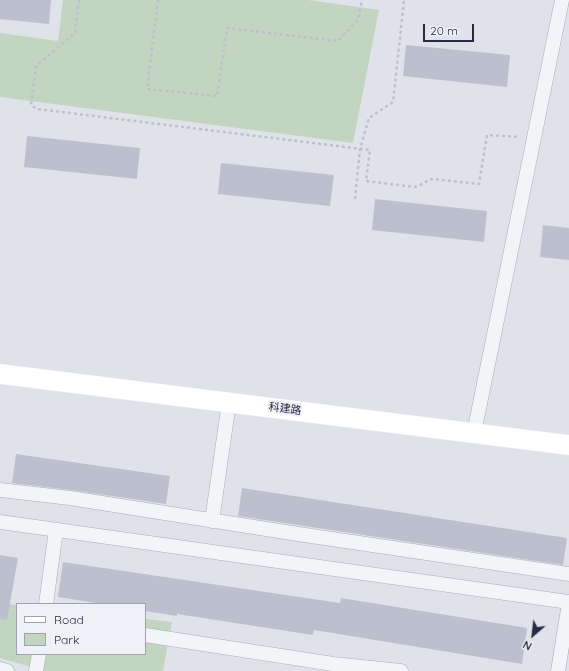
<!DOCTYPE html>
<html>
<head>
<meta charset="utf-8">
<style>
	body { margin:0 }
	#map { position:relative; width:569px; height:671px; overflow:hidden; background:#e0e2ea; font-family:Quicksand,sans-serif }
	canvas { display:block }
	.legend { position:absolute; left:16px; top:603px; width:130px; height:52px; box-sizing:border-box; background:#eff1f7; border:1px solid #9fa2af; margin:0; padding:5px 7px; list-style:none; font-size:12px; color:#262c43 }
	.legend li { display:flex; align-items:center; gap:8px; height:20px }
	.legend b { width:20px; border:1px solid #9fa2af }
	.north { position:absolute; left:513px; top:615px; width:40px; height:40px; -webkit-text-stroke:3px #eff1f7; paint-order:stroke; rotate:208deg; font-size:11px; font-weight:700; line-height:16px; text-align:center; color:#262c43 }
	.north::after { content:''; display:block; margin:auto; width:14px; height:18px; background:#262c43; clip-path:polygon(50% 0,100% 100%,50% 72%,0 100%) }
	.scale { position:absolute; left:423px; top:24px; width:51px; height:18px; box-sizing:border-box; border:2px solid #262c43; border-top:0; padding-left:5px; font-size:12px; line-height:14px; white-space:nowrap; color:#262c43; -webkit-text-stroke:3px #eff1f7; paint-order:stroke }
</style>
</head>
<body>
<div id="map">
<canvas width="569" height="671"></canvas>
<ul class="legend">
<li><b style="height:5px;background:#fff"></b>Road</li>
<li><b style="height:11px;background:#c1d5c0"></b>Park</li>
</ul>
<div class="north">N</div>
<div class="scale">20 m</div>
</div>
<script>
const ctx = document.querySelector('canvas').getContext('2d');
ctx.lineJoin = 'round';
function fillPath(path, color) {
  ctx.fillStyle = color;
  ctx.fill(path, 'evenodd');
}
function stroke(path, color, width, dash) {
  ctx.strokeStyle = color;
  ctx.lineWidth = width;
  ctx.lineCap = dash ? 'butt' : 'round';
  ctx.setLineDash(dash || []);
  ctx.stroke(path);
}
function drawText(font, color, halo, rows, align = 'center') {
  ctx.font = font + ' Quicksand,"Noto Sans SC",sans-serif';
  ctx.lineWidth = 4;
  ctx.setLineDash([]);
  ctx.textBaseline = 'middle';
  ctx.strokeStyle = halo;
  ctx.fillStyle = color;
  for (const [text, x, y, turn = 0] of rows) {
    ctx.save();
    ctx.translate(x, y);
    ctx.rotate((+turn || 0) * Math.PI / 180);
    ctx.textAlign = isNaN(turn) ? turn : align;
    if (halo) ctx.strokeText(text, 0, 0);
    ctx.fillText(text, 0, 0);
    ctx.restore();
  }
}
const green = new Path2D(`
	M63,0H308L379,10L353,143L0,97V33L58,41Z
	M0,603L17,605V654H145V619L172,622L163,671H45L0,658Z`);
const building = new Path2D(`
	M0,0H51L49,24L0,19Z
	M406,45L510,55L507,87L403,76Z
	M27,136L140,148L137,179L24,167Z
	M221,163L334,175L330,206L218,194Z
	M375,199L487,211L484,242L372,230Z
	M543,225L569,228V260L540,257Z
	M16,454L170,476L166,504L71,490L12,483Z
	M242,488L567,538L563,565L238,516Z
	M0,555L18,558L7,620L0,619Z
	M63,562L340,603L341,598L527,628L522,664L314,630L313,635L177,614V616L145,611V604H102L58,597Z`);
const path = new Path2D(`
	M79,0L75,33L36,66L31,105L37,109L370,150L366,181L415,187L425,183L428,180L433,179L479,184L487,135L520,137
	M158,0L147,89L217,96L227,28L338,41L358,20L362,0
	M355,199L360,149L369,118L393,102L404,0`);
const street = new Path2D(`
	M474,433L562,0
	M0,490L70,498L298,534L569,574
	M212,521L229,402
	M0,522L569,602
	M46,604L56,530
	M145,635L333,664L401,671
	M0,669L7,671
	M36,671L39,654
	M558,671L569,603`);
const secondary = new Path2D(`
	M0,374L569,445`);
const streetNames = [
	["科建路",285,409,7]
];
fillPath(green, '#c1d5c0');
fillPath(building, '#bcc0ce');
stroke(street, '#a8abb8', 15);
stroke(path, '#bec0c9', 2.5, [3, 3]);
stroke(street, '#f3f4f8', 14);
stroke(secondary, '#fff', 20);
drawText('11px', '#262c43', '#eff1f7', streetNames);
</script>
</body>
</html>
